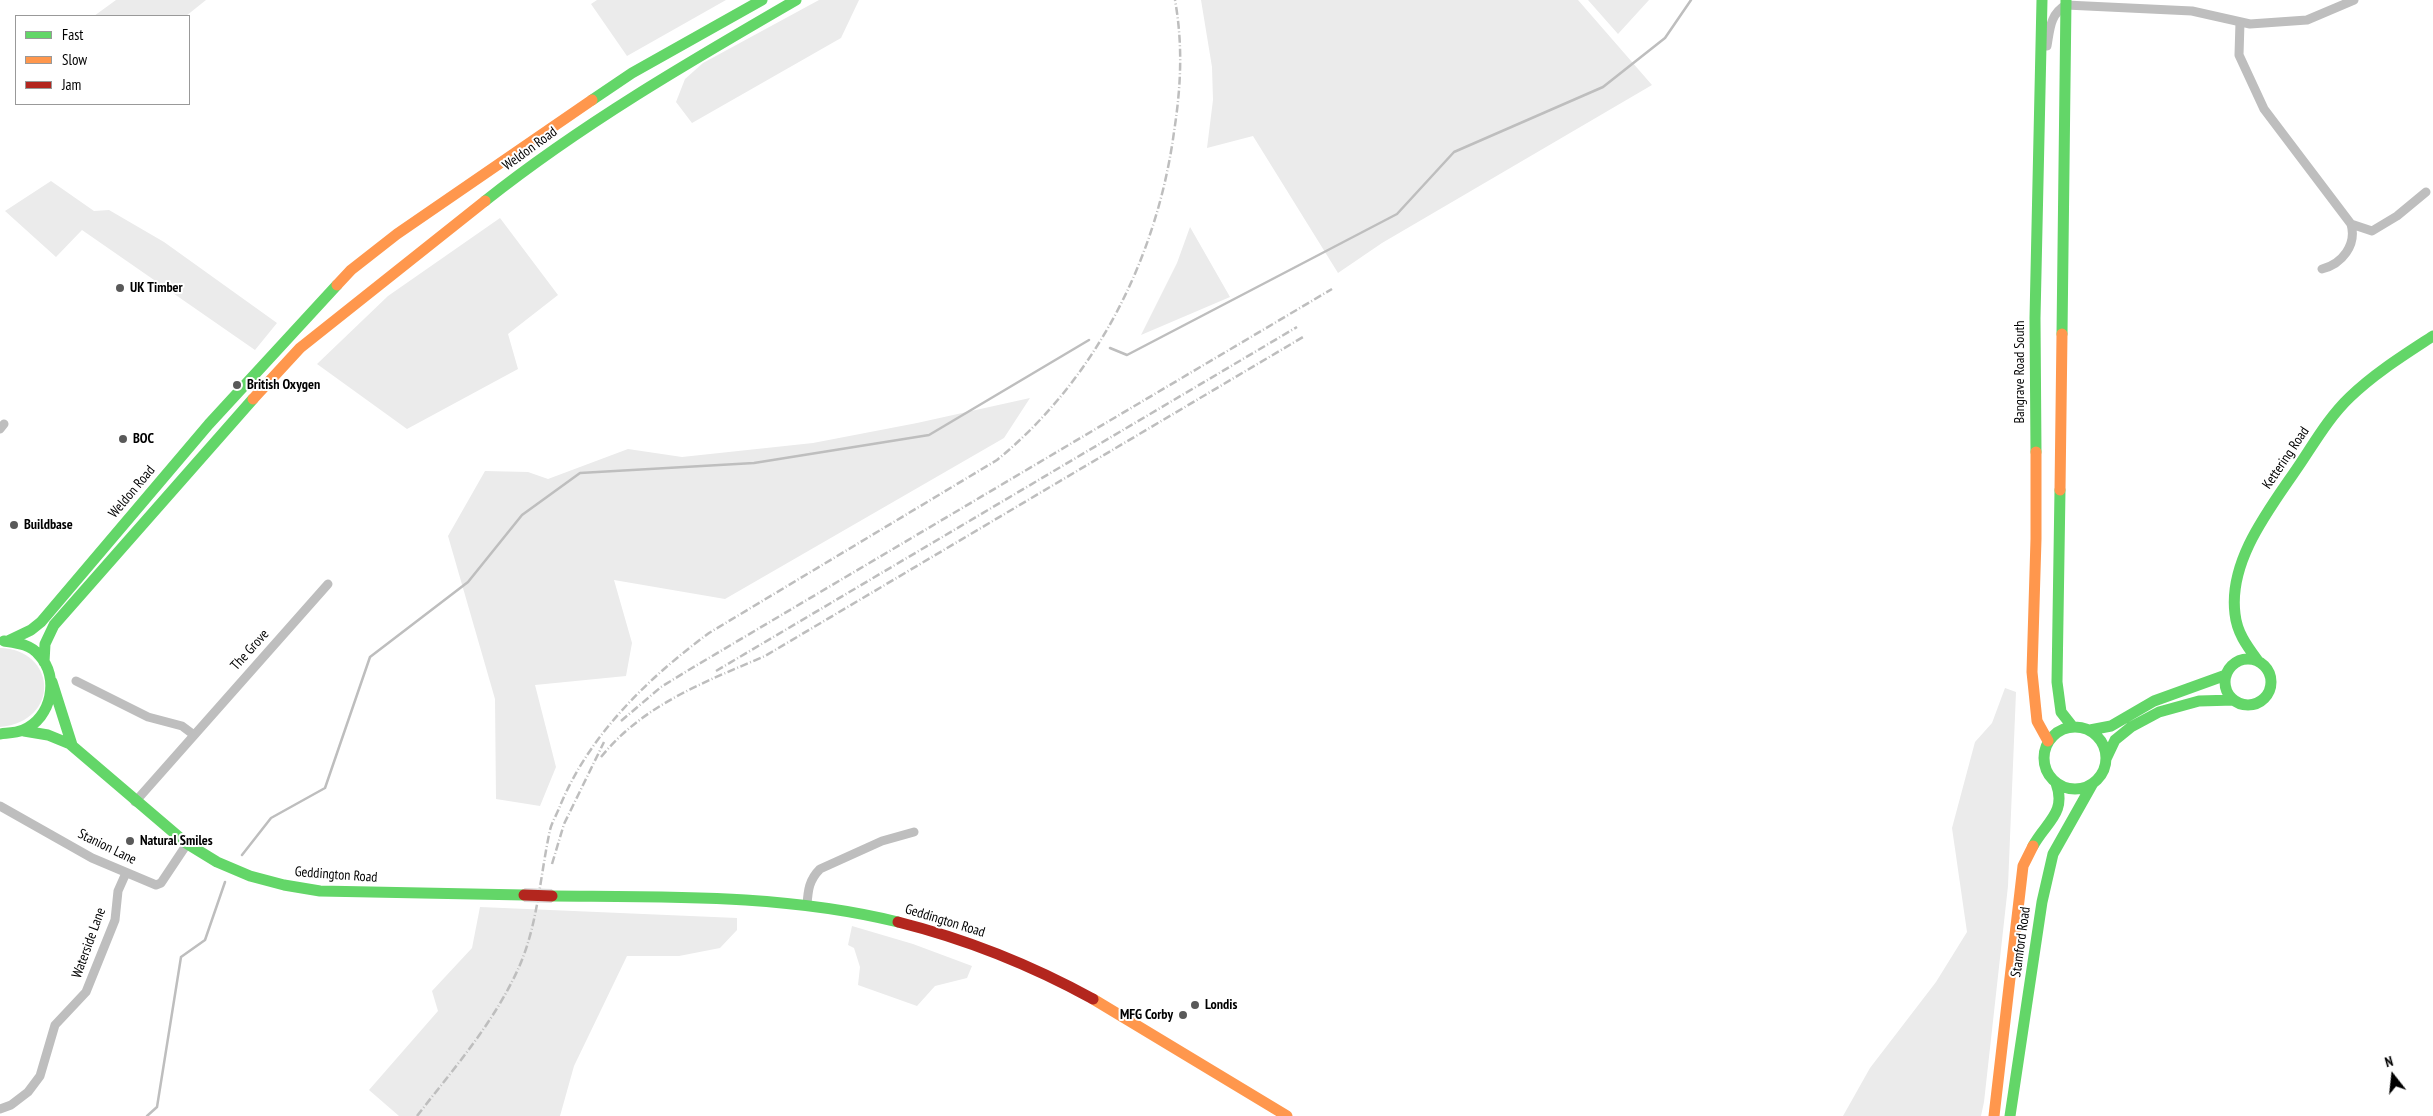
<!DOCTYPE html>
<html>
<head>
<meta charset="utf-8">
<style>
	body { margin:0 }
	#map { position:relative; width:2433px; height:1116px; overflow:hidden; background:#fff; font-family:"PT Sans Narrow",sans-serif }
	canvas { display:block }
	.legend { position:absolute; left:15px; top:15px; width:175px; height:90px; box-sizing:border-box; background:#fff; border:1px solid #999; margin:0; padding:6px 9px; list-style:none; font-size:15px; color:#000 }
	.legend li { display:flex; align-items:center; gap:10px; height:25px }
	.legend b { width:25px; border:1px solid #999 }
	.north { position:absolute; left:2368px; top:1051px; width:50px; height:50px; -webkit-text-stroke:4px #fff; paint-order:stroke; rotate:344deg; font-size:14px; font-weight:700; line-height:20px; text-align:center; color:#000 }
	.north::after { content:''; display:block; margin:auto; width:18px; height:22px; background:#000; clip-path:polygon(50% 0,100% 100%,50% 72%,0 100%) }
</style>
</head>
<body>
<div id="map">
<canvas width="2433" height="1116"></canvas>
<ul class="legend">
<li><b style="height:6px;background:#63d668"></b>Fast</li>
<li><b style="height:6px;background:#ff974d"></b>Slow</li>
<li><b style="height:6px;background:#b3261e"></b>Jam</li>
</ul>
<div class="north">N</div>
</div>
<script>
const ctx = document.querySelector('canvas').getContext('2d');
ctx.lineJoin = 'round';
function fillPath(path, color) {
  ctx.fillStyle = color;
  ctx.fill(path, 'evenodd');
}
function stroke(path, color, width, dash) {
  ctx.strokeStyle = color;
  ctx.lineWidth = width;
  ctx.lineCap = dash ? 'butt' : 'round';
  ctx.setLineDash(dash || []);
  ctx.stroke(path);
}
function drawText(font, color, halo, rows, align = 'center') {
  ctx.font = font + ' "PT Sans Narrow",sans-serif';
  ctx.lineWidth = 4;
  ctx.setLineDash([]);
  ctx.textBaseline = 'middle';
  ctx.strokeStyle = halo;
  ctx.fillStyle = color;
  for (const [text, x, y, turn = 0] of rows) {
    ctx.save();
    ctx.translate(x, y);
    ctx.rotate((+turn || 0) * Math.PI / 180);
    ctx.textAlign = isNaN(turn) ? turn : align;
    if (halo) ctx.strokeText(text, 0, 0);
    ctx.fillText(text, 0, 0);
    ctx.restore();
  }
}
const green = new Path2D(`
	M116,0H206L186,16H94Z
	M597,0H726L627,56L591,4Z
	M819,0H859L841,38L692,123L676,102L685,79L703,63Z
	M1201,0H1578L1652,85L1382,243L1338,273L1253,136L1207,148L1213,100L1212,67Z
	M1588,0H1649L1618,34Z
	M51,181L94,211L109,210L164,242L277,323L255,350L82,230L56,257L5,211Z
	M500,218L558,295L508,334L518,369L407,429L317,364L388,296Z
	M1190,227L1230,297L1141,335L1177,263Z
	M1030,398L1004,438L725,599L614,580L632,643L626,676L535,685L556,767L540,806L496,799L495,699L448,536L485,471L528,472L548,479L628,449L682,457L813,443L917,423Z
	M0,648C56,649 62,721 0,727Z
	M2005,688L2016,692L2008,886L1984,1102L1981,1116H1843L1870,1068L1936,982L1967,932L1952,828L1975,742L1992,723Z
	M480,907L737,918V930L720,948L679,956H627L574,1066L560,1116H399L369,1090L438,1011L432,991L472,948Z
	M852,926L913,944L972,966L967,978L935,986L917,1006L858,985L860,967L854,948L848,945Z`);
const stream = new Path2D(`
	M1110,348L1127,355L1397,214L1454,152L1603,87L1665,38L1691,0
	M242,855L271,818L325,788L370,657L468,582L522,515L580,473L754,463L929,435L1089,340
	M147,1116L157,1107L181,957L205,940L225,882`);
const street = new Path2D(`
	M2240,22L2239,55L2264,109L2351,224L2372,231L2397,216L2426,192
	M2047,46C2050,29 2050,14 2066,5L2192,11L2250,24L2307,20L2354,0
	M2322,269C2342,264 2357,245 2351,224
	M0,429L4,424
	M76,681L148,717L182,726L194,735
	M135,802L328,584
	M0,806L92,858L156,885L161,883L187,844
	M807,905C808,890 809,880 820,869L882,841L914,832
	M0,1109L11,1105L28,1092L40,1076L55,1025L86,992L115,920L118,891L126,873`);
const fast = new Path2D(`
	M592,100L632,73L762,0
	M485,201C582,124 689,62 796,0
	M2062,334L2066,0
	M2036,452L2035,318L2042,0
	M2060,490L2057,682L2061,712L2072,726
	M8,641L31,630L41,622L209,424L337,285
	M2225 682a23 23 0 1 1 46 0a23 23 0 1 1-46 0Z
	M2258,661C2247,646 2237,633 2235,614C2228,559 2272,506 2300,464C2316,440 2330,416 2350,397C2375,373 2404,355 2433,336
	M44,662L45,644L54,625L253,399
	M52,682L72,745
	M2044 758a31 31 0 1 1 62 0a31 31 0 1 1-62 0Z
	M2090,730L2111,726L2154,701L2226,675
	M24,731L48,735L70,744L186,843L217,862L250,876L284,885L320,891L524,895
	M0,734C7,733 16,733 23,730C52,718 60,677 39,655C30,644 17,643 4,641
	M2106,759L2115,740L2131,727L2159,712L2199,701L2234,700
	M2033,846C2046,822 2067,813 2056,783
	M552,896C668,897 784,894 898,922
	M2010,1116L2042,902L2053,854L2093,783`);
const slow = new Path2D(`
	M337,285L351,270L397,234L592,100
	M253,399L300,348L485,201
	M2036,452V539L2032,672L2037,721L2048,741
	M2060,490L2062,334
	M1093,999L1287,1116
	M1994,1116L2023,866L2033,846`);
const jam = new Path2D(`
	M898,922C966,939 1031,965 1093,999`);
const rail = new Path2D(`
	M716,671L1297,327
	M621,721L661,687L692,668L1332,289
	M601,757C644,704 705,682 765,656L1303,337
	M552,864L564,824L604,742
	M417,1116C454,1068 494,1023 519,967C538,924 540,876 550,830C552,822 557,814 560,806C589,735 648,678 709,633L997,460C1096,379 1157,258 1174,132C1181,87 1183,45 1175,0`);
const jamBridge = new Path2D(`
	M524,895L552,896`);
const markers = [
	[120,288,5,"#595959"],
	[237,385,5,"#595959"],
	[123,439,5,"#595959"],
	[14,525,5,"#595959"],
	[130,841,5,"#595959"],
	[1195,1005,5,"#595959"],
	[1183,1015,5,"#595959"]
];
const streetNames = [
	["Weldon Road",530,149,-36],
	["Bangrave Road South",2020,372,-90],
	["Kettering Road",2286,458,-56],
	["Weldon Road",132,492,-50],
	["The Grove",250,650,-48],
	["Stanion Lane",107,847,26],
	["Geddington Road",336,875,4],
	["Geddington Road",945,921,17],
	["Stamford Road",2021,942,-82],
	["Waterside Lane",89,943,-70]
];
const poiNames = [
	["UK Timber",130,288],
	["British Oxygen",247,385],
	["BOC",133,439],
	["Buildbase",24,525],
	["Natural Smiles",140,841],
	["Londis",1205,1005],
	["MFG Corby",1173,1015,"right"]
];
fillPath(green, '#ebebeb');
stroke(stream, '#bebebe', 2.5);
stroke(street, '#bebebe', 9);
stroke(fast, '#63d668', 11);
stroke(slow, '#ff974d', 11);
stroke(jam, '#b3261e', 11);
stroke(rail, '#bebebe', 2.5, [8, 2.5, 1, 2.5]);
stroke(jamBridge, '#dbdbdb', 14, []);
stroke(jamBridge, '#b3261e', 11);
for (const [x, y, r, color] of markers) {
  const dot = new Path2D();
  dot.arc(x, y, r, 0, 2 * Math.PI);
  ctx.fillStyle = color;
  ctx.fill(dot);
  stroke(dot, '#fff', 2);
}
drawText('14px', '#000', '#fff', streetNames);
drawText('bold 14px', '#000', '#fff', poiNames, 'left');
</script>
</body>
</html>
